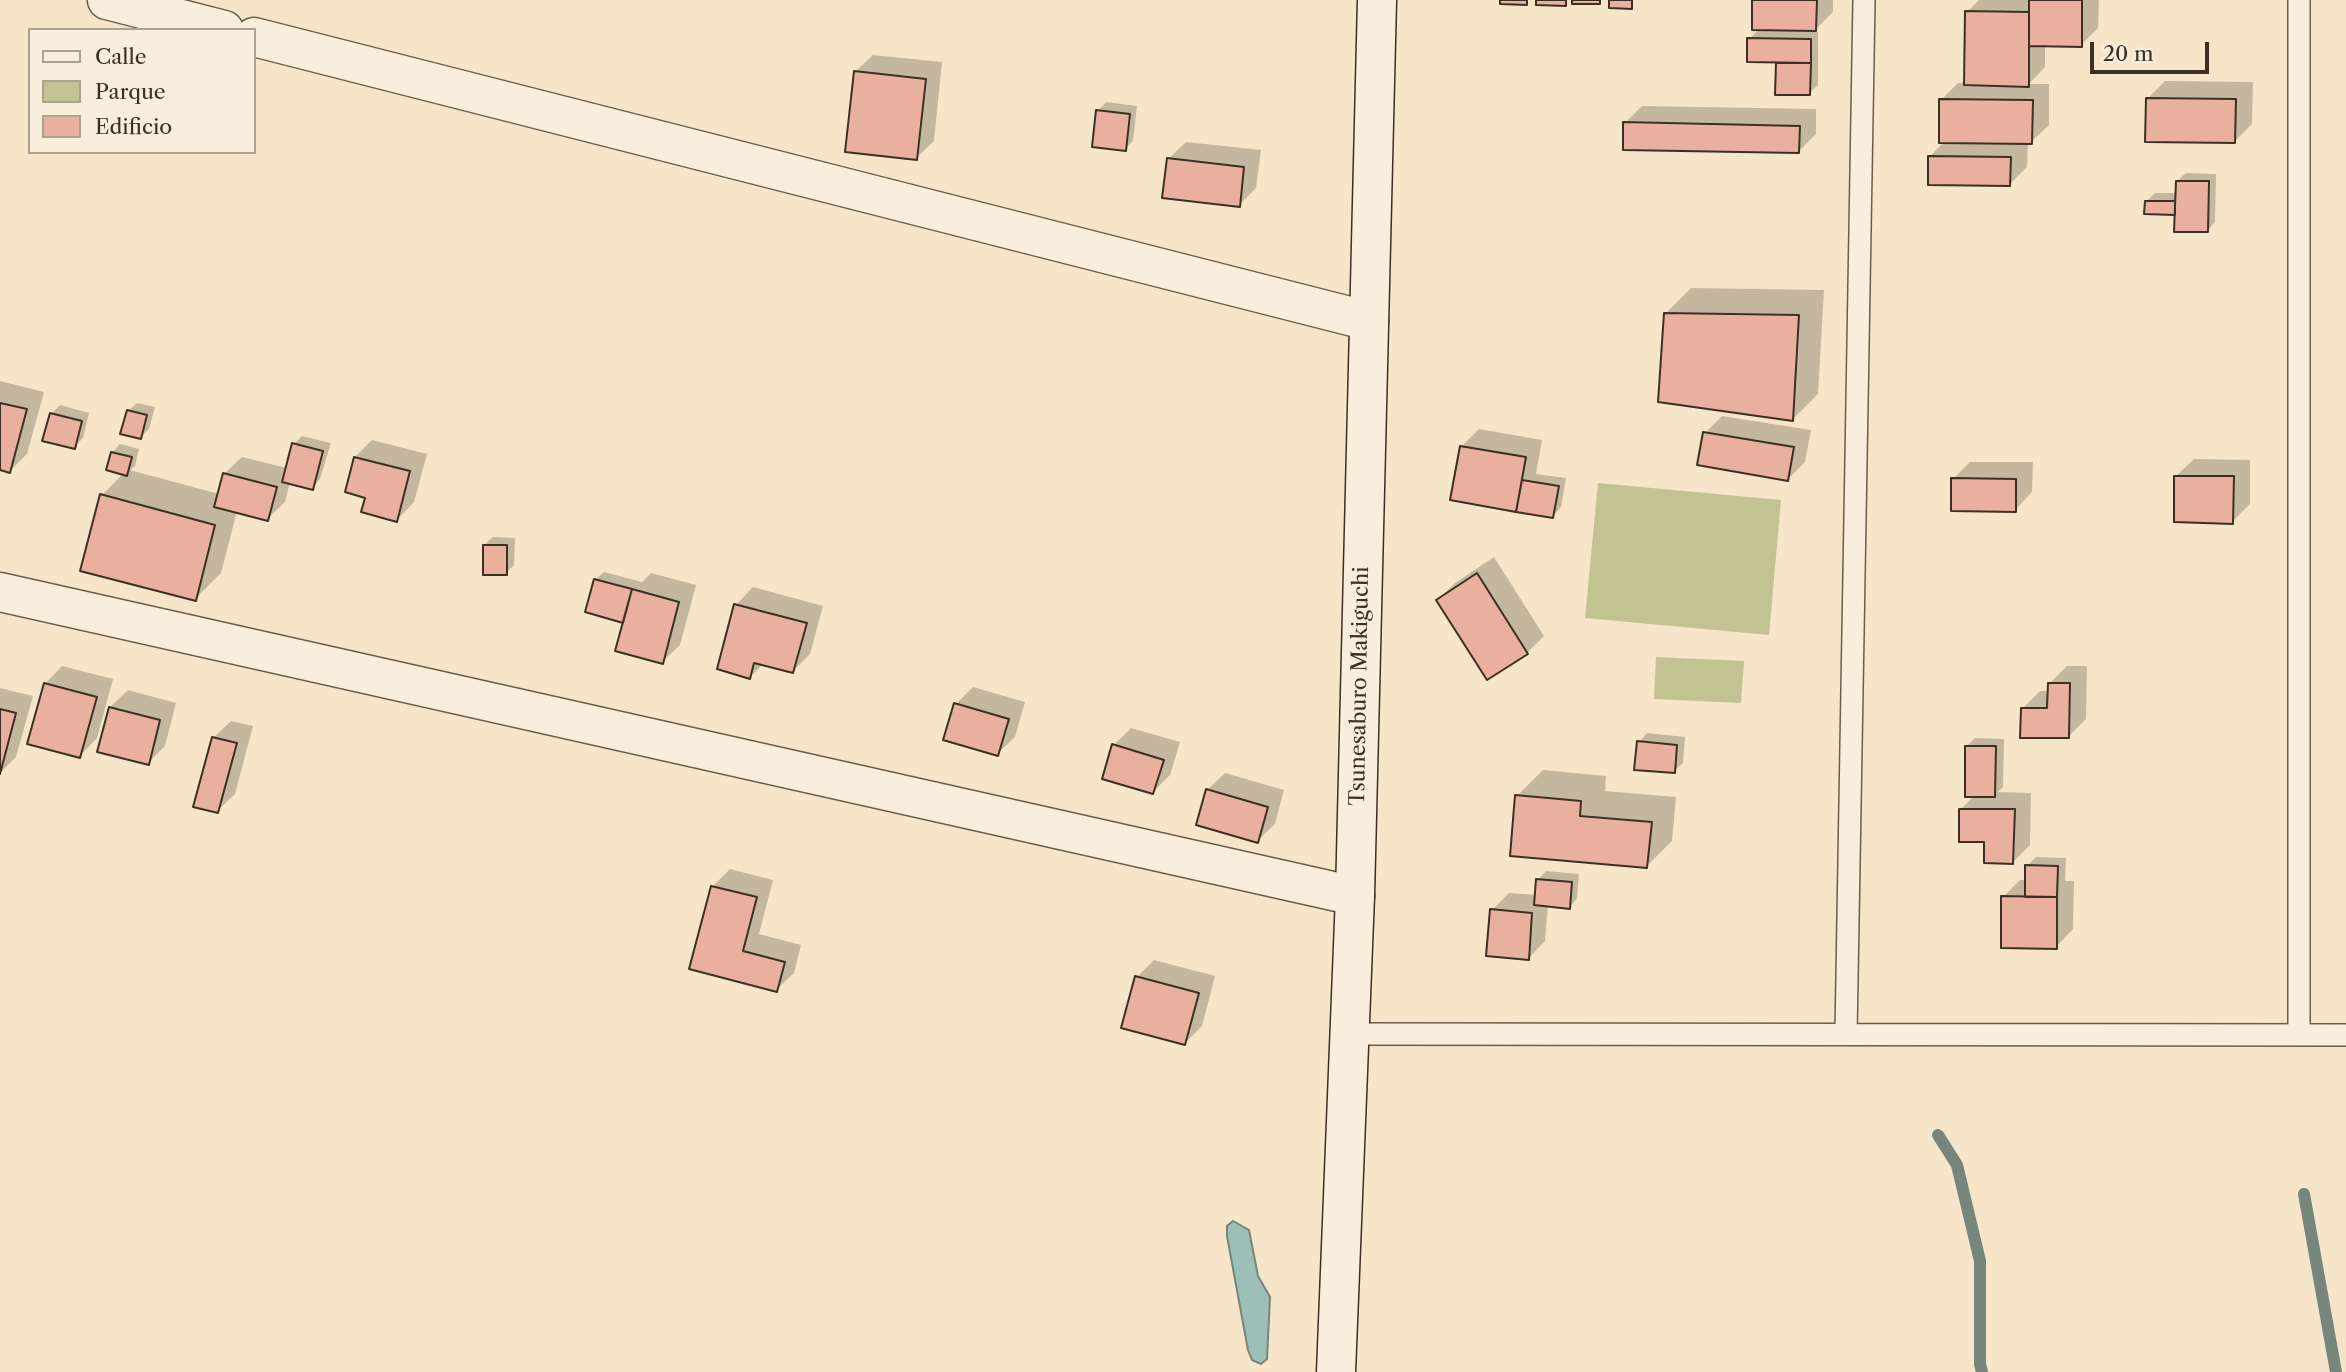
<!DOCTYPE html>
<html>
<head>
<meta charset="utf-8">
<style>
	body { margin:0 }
	#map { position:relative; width:2346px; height:1372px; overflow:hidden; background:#f6e5c8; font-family:"Libre Caslon Text",serif }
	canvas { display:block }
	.legend { position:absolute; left:28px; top:28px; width:228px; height:126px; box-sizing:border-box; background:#f9eedb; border:2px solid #ada291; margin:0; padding:9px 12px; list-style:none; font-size:21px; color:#3b3023 }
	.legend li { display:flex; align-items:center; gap:14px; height:35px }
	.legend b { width:35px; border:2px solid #ada291 }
	.scale { position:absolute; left:2090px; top:42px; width:119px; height:32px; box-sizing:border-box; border:4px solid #3b3023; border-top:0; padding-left:9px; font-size:21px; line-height:24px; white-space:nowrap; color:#3b3023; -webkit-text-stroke:5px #f9eedb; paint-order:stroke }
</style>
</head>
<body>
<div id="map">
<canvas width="2346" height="1372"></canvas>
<ul class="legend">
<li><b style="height:9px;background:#f9eedb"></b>Calle</li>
<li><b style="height:19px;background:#c3c292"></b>Parque</li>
<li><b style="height:19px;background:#e9b0a0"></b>Edificio</li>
</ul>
<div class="scale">20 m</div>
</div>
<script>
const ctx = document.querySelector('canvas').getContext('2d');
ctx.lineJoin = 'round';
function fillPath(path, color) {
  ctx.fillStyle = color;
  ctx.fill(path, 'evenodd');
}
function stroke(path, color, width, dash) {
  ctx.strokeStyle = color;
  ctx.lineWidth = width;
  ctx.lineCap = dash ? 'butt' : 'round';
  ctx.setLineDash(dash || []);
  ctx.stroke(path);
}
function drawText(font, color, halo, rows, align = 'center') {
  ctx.font = font + ' "Libre Caslon Text",serif';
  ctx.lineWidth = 6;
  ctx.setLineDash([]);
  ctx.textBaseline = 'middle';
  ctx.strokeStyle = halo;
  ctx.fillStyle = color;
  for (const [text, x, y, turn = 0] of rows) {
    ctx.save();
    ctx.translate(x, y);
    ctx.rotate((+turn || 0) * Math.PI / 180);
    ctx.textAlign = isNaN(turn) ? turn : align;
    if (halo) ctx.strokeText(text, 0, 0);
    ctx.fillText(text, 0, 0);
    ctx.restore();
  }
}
const green = new Path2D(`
	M1598,483L1781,500L1769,635L1585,618Z
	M1656,657L1744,661L1741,703L1654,699Z`);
const water = new Path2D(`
	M1233,1221L1249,1230L1258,1276L1270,1297L1267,1359L1261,1364L1252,1360L1248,1350L1227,1236V1226Z`);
const shadow = new Path2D(`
	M1754,0H1833V12L1813,32H1818V85L1809,93H1777L1778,61L1749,39L1760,28Z
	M1979,0H2099L2098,28L2081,45H2045V67L2029,84H2049V125L2031,142H2028L2027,167L2010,184L1930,156L1945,141L1941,100L1958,83H1966L1967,12Z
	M873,55L942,62L934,141L916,158L855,72Z
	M2165,81L2253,82L2252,124L2235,141L2147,99Z
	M1106,102L1137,106L1133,141L1125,149L1098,111Z
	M1642,106L1816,109V134L1799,151L1625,123Z
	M1186,142L1261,150L1256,188L1239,205L1168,159Z
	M2186,173L2216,174L2215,222L2207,231L2177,213L2147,201L2155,193H2177V181Z
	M1691,288L1824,290L1818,394L1792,420L1665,314Z
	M0,381L44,392L27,454L10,471L0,469Z
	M137,403L155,407L149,429L141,437L128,411Z
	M60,405L89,413L83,438L74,447L51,414Z
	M1722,416L1811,430L1805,462L1788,479L1705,433Z
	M1479,429L1542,440L1536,474L1566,478L1561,507L1553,516L1452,499L1461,447Z
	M302,436L331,443L320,479L312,488L290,482L285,502L267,519L237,511L221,573L195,599L102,495L124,473L112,453L120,444L139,449L135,466L130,470L219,494L224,474L242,457L287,468L294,444Z
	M372,440L427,454L414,502L397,520L367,496L355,457Z
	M2194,459L2250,460V504L2232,522L2176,476Z
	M1970,462H2033L2032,492L2015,510L1953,479Z
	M493,537L515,538L514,565L506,573L484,545Z
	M1494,557L1544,636L1527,653L1438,600L1455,583Z
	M604,572L642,582L651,573L696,585L680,645L662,662L625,622L595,580Z
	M753,587L823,606L810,654L793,671L763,664L750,677L736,605Z
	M62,666L113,679L97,738L80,756L45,684Z
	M2067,666H2087L2086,719L2068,737L2022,709L2040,691H2049L2050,683Z
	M973,687L1025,702L1015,737L997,754L956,704Z
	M0,688L33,696L16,757L0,773Z
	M128,690L176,703L165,746L148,763L110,707Z
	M231,721L253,726L235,794L217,811L213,738Z
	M1131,728L1180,742L1170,775L1153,792L1114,745Z
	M1647,733L1685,737L1683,763L1674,771L1639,742Z
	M1975,738L2004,739L2003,787L1998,792L2031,793L2030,845L2013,862L1986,840L1961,809L1975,795L1967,746Z
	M1543,770L1606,776L1605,791L1676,797L1672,841L1647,866L1517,796Z
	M1225,773L1284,790L1275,824L1257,841L1207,790Z
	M2036,857L2066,858L2065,881H2074L2073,929L2056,947L2003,897L2020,880H2027V866Z
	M730,869L773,880L759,934L801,945L794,973L776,990L691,968L713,886Z
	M1546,871L1579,874L1577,899L1569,907L1548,905L1545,941L1528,959L1492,910L1509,893L1537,895L1538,880Z
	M1154,960L1215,976L1202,1026L1185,1043L1137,977Z`);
const stream = new Path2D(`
	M1938,1135L1957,1165L1980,1261V1364L1982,1372
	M2304,1194L2336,1372`);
const building = new Path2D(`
	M1500,0H1527V5L1500,4Z
	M1536,0H1566V6L1536,5Z
	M1572,0H1600V4H1572Z
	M1609,0H1632V9L1609,8Z
	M1752,0H1817L1816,31L1752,30Z
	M2029,0H2082V47L2029,46Z
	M1965,11L2029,12V87L1964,85Z
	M1747,38L1811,39V63L1747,62Z
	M1776,63H1811L1810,95H1775Z
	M854,71L926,79L917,160L845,152Z
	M2146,98L2236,99L2235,143L2145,142Z
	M1939,99L2033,100L2032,144L1939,143Z
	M1096,110L1130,114L1126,151L1092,147Z
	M1623,122L1800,126L1799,153L1623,150Z
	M1928,156L2011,157L2010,186L1928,185Z
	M1167,158L1244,167L1240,207L1162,198Z
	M2176,181H2209L2208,232H2174Z
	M2145,201H2175V215L2144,214Z
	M1664,313L1799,315L1793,421L1658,402Z
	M0,403L27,409L10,473L0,470Z
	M127,410L147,415L141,439L120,434Z
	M50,413L82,421L75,449L42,441Z
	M1703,432L1794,447L1788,481L1697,465Z
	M292,443L323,451L313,490L282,482Z
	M1460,446L1526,457L1516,512L1450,500Z
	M111,452L132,457L127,476L106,470Z
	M354,457L410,471L397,522L361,512L365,498L345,492Z
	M223,473L277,487L268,521L214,507Z
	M2174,476H2234L2233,524L2174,522Z
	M1951,478L2016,479V512L1951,511Z
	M1522,480L1559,486L1553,518L1516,512Z
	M100,494L215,525L196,601L80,571Z
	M483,545H507V575H483Z
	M1477,573L1528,654L1487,680L1436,600Z
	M594,579L632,589L623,623L585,612Z
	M632,589L679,602L663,664L615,651Z
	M734,604L807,623L793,673L754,663L750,679L717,669Z
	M44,683L97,697L80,758L27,744Z
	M2048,683H2070L2069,738H2020L2021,708H2047Z
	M954,703L1009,719L998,756L943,740Z
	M109,707L160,720L149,765L97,752Z
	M0,709L16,713L0,774Z
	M212,737L237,743L218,813L193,807Z
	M1637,741L1677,745L1675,773L1634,770Z
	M1112,744L1164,760L1153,794L1102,779Z
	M1965,746H1996L1995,797H1965Z
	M1206,789L1268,807L1258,843L1196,825Z
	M1515,795L1581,801L1580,816L1652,822L1647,868L1510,856Z
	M1959,809H2015L2013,864L1984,863V842H1959Z
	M2025,865L2058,866L2057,897H2025Z
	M1536,879L1572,882L1570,909L1534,905Z
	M711,886L757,897L743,951L785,962L777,992L689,969Z
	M2001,896L2057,897V949L2001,948Z
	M1490,909L1532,913L1529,960L1486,956Z
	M1135,976L1199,993L1185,1045L1121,1028Z`);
const lane = new Path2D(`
	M2299,0V1035
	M1349,1034L2346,1035
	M1846,1034L1864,0`);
const street = new Path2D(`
	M107,0L224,30
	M254,37L1369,321
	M0,592L1355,896`);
const secondary = new Path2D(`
	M1336,1372L1355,896L1377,0`);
const streetNames = [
	["Tsunesaburo Makiguchi",1360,686,-89]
];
fillPath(green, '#c3c292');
fillPath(water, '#9dbfb7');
stroke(water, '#76867c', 2);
fillPath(shadow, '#0003');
stroke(stream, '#76867c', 12);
fillPath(building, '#e9b0a0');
stroke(building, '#3b3023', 2);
stroke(lane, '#6a5d4c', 24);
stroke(street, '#6a5d4c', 41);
stroke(secondary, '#3b3023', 41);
stroke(lane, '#f9eedb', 21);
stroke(street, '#f9eedb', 38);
stroke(secondary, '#f9eedb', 38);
drawText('21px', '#3b3023', '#f9eedb', streetNames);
</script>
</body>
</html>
